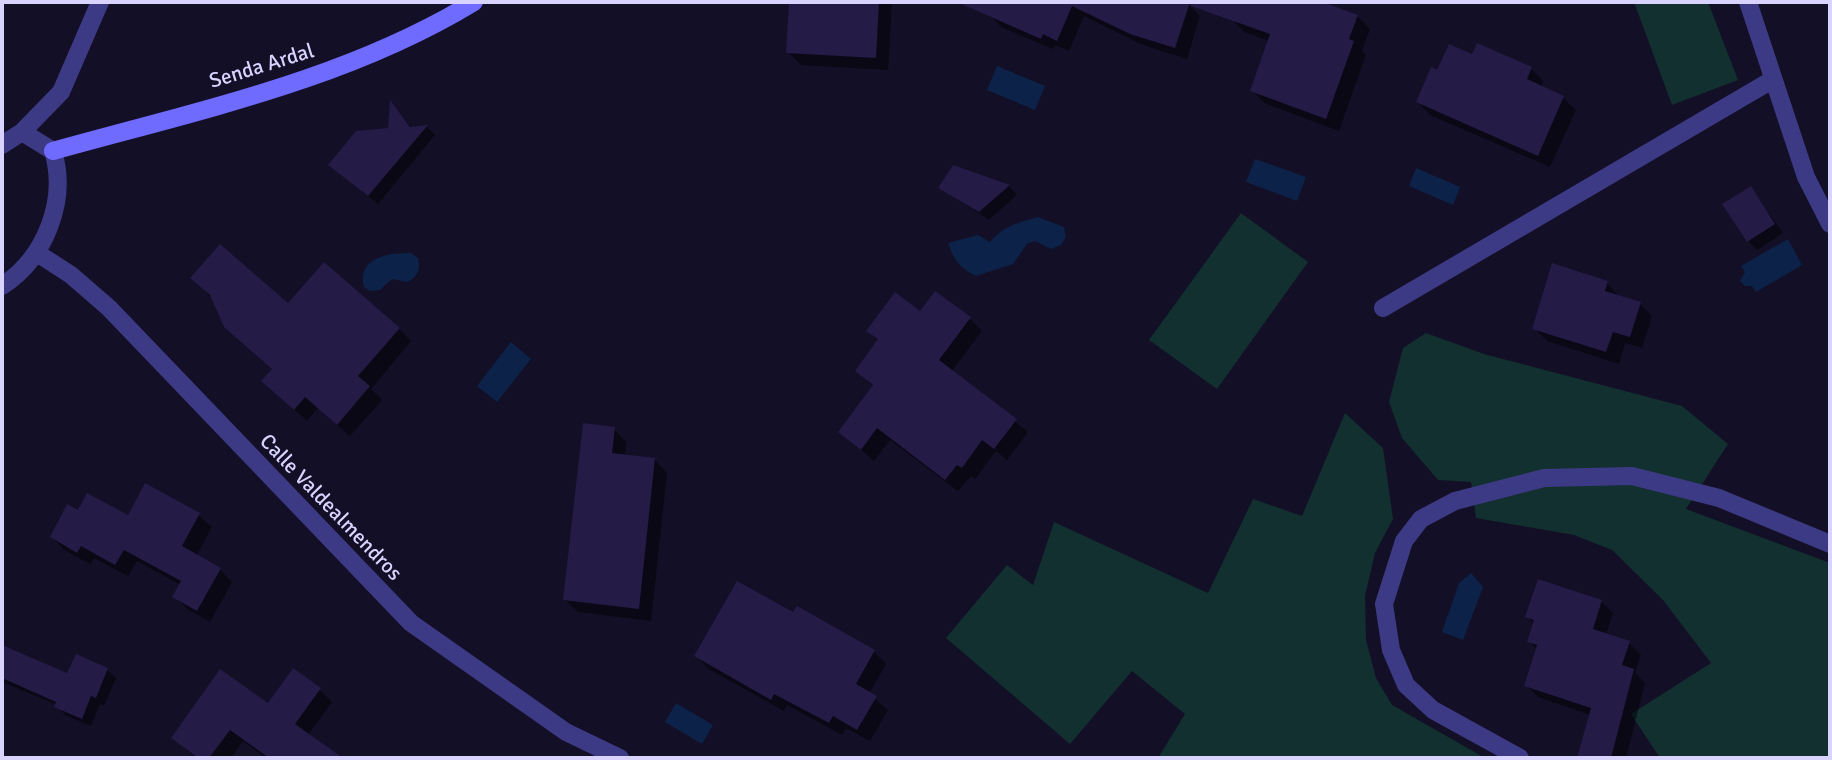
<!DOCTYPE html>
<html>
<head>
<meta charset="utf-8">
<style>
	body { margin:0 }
	#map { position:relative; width:1832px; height:760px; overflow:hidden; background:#130f26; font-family:Signika,sans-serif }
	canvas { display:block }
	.frame { position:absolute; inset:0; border:4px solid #d9d4ff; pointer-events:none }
</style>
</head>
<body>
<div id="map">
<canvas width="1832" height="760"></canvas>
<div class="frame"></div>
</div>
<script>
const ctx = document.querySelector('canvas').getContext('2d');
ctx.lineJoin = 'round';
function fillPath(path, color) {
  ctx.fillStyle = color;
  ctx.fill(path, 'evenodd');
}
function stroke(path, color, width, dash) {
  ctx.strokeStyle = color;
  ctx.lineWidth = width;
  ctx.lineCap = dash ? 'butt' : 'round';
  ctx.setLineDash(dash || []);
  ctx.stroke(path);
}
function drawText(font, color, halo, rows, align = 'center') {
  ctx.font = font + ' Signika,sans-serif';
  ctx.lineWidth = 7;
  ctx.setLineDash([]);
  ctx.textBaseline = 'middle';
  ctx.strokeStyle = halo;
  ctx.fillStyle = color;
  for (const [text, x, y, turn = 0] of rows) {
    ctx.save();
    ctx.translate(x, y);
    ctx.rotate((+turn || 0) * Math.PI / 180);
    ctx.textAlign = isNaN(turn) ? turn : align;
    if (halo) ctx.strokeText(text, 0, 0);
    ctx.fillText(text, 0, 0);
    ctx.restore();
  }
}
const green = new Path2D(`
	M1634,2H1708L1738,80L1672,105Z
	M1241,213L1308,262L1217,389L1149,340Z
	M1426,333L1484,354L1682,406L1728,444L1686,509L1830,563V758H1660L1631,714L1711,663L1663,600L1612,550L1574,535L1476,518L1471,482L1438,480L1402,438L1389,402L1403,348Z
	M1345,413L1383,448L1393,519L1375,553L1365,596L1366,640L1376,678L1392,705L1485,758H1158L1185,714L1132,671L1070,744L946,638L1007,565L1033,585L1054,522L1208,593L1253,499L1302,516Z`);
const water = new Path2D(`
	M997,66L1045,86L1035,110L987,90Z
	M1255,159L1306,177L1297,201L1246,182Z
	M1416,168L1460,187L1453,205L1409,186Z
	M1038,217L1064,227L1066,237L1061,245L1051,249L1035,241L1027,244L1013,264L976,276C961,269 953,259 948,243L978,235L990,242C1002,227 1018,222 1038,217Z
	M1788,239L1802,265L1756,292L1752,286H1745L1740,281L1745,272L1741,266Z
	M411,253L418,258C420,270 419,275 408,282L392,279L380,290L370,291L364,287C357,257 388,253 411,253Z
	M511,342L531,359L497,402L477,386Z
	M1471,573L1483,587L1463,640L1442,632L1459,583Z
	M676,703L713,725L702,744L665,722Z`);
const shadow = new Path2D(`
	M791,2H892L888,70L801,65L788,52Z
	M995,2H1181L1188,4L1200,16L1187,59L1143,45L1084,16L1069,51L1055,45L1053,49L1001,27L990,15Z
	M1238,2H1332L1331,6L1357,16L1370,29L1362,51L1366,55L1339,131L1264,103L1252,90L1269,41L1244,32L1232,19Z
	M1473,56L1531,69L1543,81L1541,88L1563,98L1576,110L1550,167L1430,115L1418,102Z
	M392,104L412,128L427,127L435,135L378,204L330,165L389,130Z
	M954,167L1009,186L1017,195L989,220L940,187Z
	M1751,189L1783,233L1757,250L1748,241Z
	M1607,283L1619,297L1640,304L1652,316L1642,348L1625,343L1619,364L1547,341L1534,328Z
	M205,291L399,329L411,341L371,389L382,400L350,436L318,408L307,421L276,394L274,369Z
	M920,314L970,319L982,331L951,372L1028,432L1007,460L996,451L975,479L971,476L958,491L890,440L874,461L840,432L874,387L857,371L879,341L868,331Z
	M614,429L626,442L625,457L655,460L667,473L651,621L578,612L565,600Z
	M146,485L199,515L212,527L196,556L220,569L232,582L210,622L187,609L175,596L181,585L137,561L128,576L94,558L90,564L64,550L52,537L78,512L128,518Z
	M1601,601L1613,613L1606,635L1629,643L1641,655L1635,673L1645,683L1626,758H1583L1579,754L1590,715L1538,697L1526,685L1537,650L1529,641L1535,624L1527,617Z
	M794,615L874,652L886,664L869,694L888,710L870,741L846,728L842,735L787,705L784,711L709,669L696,656Z
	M2,647L68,676L107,670L116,678L104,706L100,704L91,726L65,715L57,705L2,682Z
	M320,690L332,702L308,735L338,758H266L243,741L231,758H196L173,738Z`);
const building = new Path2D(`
	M789,2H879L876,58L786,53Z
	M957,2H1190L1175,48L1130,34L1072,6L1057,41L1043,34L1041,39Z
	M1191,2H1323L1358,15L1349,39L1354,41L1326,119L1250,91L1270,34L1191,6Z
	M1477,43L1532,67L1527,79L1564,96L1538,156L1416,102L1431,67L1437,70L1449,44L1472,54Z
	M390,100L410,127L428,125L368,196L328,165L356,131L388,128Z
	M953,165L1010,185L979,212L938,188Z
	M1751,186L1775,224L1747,242L1722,204Z
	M220,244L288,303L324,262L400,328L358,376L370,386L337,425L305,397L294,410L261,381L272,369L224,327L210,295L190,278Z
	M1552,263L1608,281L1605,291L1641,302L1630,337L1613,332L1606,352L1532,329Z
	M935,291L971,317L939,360L1017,419L994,449L982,440L962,468L957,465L945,480L877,428L861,450L838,432L873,385L855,371L878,339L866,331L895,292L920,311Z
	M583,423L615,427L612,453L655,458L639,609L563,600Z
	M145,483L200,513L182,546L221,568L197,611L172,597L181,581L124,550L115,565L81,546L77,553L50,537L67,504L78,510L87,493L128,515Z
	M1538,579L1602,600L1593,629L1630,641L1622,665L1634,669L1611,758H1577L1591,708L1524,686L1537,645L1527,642L1534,620L1525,617Z
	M737,581L793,612L797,606L875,650L856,684L877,696L857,730L833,716L829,723L774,694L771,700L694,656Z
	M2,645L67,673L76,654L108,668L96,698L91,696L82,719L54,707L56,702L2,678Z
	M293,668L321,688L295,724L343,758H269L230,730L209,758H198L171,738L220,669L268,703Z`);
const minor = new Path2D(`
	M1748,2L1806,177L1830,224
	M22,132L61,92L100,2
	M2,145L22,132L53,151C68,201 45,258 2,286
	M37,253L71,275L109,308L411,623L566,732L620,758
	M1383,308L1772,80
	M1520,758L1433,710L1406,685L1391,650L1384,604L1404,541L1421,519L1455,501L1544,478L1632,476L1719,498L1830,544`);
const secondary = new Path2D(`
	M53,151C196,111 346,80 474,2`);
const streetNames = [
	["Senda Ardal",262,67,-17],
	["Calle Valdealmendros",330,508,46]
];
fillPath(green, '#12302f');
fillPath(water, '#0c2248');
fillPath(shadow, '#0007');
fillPath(building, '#241b47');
stroke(minor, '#3d3a85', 18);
stroke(secondary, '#6f6bff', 18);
drawText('21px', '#d9d4ff', '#130f26', streetNames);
</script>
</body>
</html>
